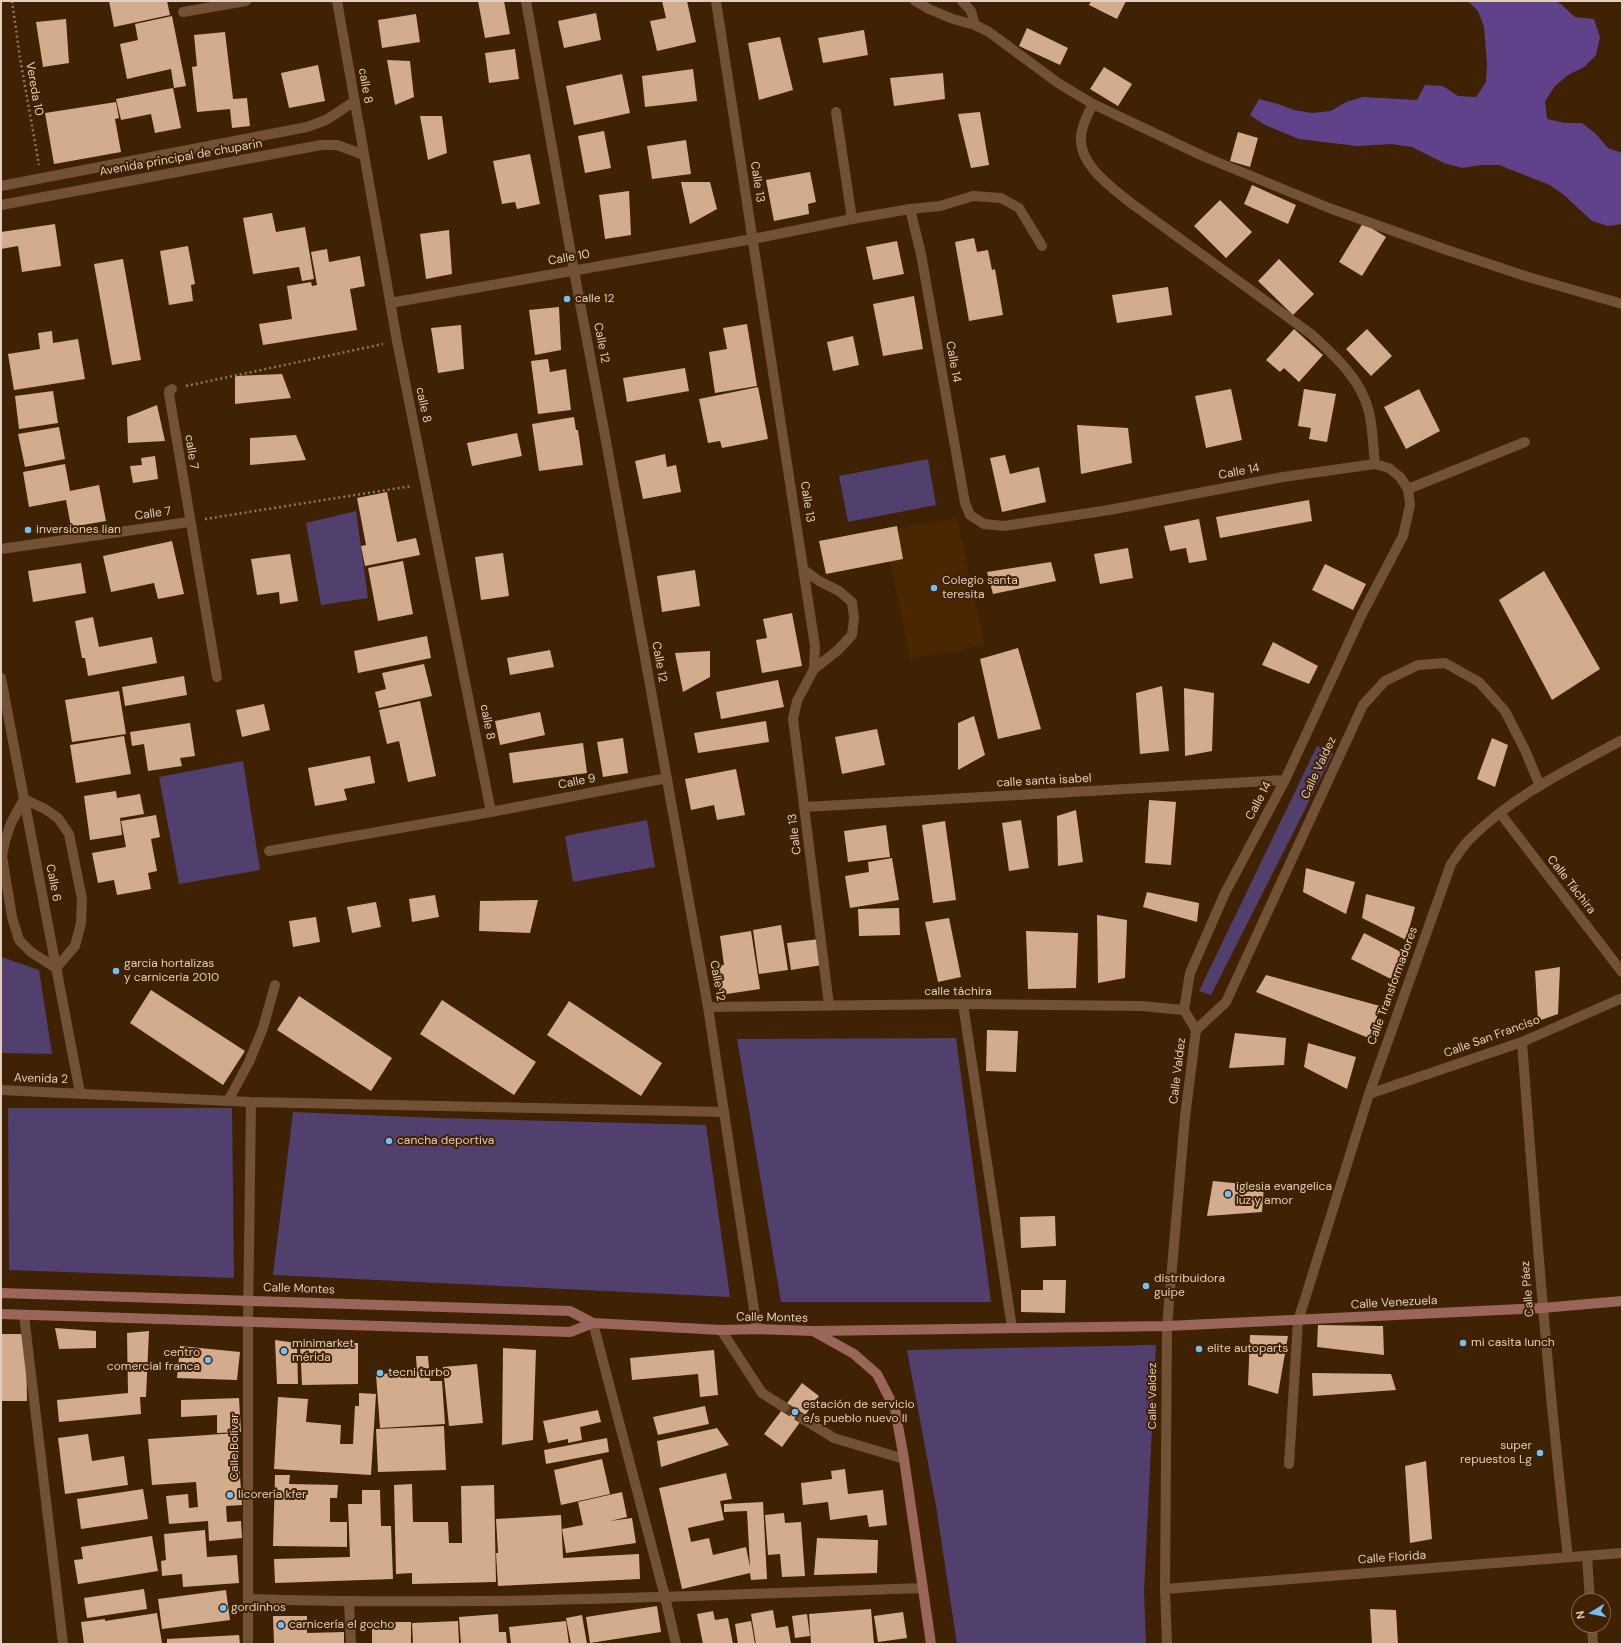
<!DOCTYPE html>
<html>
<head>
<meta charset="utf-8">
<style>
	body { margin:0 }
	#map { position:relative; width:1623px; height:1645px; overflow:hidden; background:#3f2103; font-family:"DM Sans",sans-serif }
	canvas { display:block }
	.frame { position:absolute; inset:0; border:2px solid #e2cebe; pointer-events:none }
	.north { position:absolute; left:1571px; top:1593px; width:40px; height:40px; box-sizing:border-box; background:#3f2103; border:1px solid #80664e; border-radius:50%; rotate:260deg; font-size:11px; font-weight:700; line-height:16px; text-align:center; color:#e2cebe }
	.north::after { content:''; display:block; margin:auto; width:14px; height:18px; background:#74c0f6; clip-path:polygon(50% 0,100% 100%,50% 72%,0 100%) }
</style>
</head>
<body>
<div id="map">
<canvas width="1623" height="1645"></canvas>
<div class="frame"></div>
<div class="north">N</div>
</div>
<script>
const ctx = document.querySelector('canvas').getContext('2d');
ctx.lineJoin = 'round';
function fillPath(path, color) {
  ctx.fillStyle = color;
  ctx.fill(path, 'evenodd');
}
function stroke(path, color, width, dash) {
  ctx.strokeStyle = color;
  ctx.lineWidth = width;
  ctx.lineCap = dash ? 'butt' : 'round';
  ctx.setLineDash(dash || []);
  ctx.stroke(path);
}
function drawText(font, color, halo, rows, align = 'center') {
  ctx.font = font + ' "DM Sans",sans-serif';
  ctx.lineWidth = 4;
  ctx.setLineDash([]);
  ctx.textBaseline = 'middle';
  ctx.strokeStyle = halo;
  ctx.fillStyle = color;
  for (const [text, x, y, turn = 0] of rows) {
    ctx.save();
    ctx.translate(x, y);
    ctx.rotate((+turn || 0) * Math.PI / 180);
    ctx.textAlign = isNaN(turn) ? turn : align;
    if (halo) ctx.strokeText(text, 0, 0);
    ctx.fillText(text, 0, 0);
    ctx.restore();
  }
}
const built = new Path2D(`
	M957,518L985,645L910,659L884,531Z`);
const green = new Path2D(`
	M928,459L936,505L848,522L839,476Z
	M356,511L368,598L321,605L306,523Z
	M1317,746L1333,754L1211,995L1199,991Z
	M243,761L260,870L179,884L159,777Z
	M647,820L655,867L573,882L565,836Z
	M1,957L39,970L52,1054L1,1053Z
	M956,1038L991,1302H781L737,1039Z
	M8,1108H232L234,1278L9,1270Z
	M293,1112L438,1118L706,1125L730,1297L273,1275Z
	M1156,1345L1144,1591L1146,1644H957L936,1506L907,1350Z`);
const forest = new Path2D(`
	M1468,1H1555L1562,5L1575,17L1594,19L1600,37L1596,55L1584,67L1568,75L1555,86L1545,101L1547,119L1565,123H1582L1596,134L1608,148L1622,153V224L1608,226L1592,221L1564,195L1550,185L1499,165H1481L1462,168L1444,163L1412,147L1392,144L1357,146L1299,139L1265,125L1250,115L1259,99L1278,104L1294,110L1312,113L1331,111L1346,102L1363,97L1417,100L1425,85L1443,86L1458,96L1476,97L1486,82L1487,64L1484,27L1478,11Z`);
const building = new Path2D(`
	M109,1H167L170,15L114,27Z
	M478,1H504L510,34L485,38Z
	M662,1H687L696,42L657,51L650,21L666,18Z
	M1091,1H1126L1117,19L1089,5Z
	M596,13L601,40L564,48L558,21Z
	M416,14L420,42L382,48L378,20Z
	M172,16L186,86L174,88L171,69L127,79L120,44L138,40L135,24Z
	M66,19L69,63L43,67L36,22Z
	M1027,28L1068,48L1060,65L1019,46Z
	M864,30L868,55L823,63L818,38Z
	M225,32L233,99L247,98L250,126L232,128L230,109L197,112L192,67L197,66L194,35Z
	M780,37L793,90L759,100L748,43Z
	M515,49L519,79L489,83L485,53Z
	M387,60L410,61L414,97L395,105Z
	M318,65L325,101L289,108L281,73Z
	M1104,67L1132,84L1118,106L1090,89Z
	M693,69L697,101L645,107L642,76Z
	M943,73L945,99L894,106L890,78Z
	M622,74L630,113L574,125L566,86Z
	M173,88L181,128L155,133L151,114L121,120L116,99Z
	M116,102L119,118L115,119L121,152L54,164L45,113Z
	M980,112L989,165L971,168L958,114Z
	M420,116H442L447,153L428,160Z
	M604,131L611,168L585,173L578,136Z
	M1238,132L1258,138L1250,167L1230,161Z
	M686,140L691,174L652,179L647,146Z
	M530,154L540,204L517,209L515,202L502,204L493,161Z
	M810,172L816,202L808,204L809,214L774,221L766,180Z
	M681,182H710L717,209L690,224Z
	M1252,185L1296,205L1288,224L1244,204Z
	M629,191L631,235L605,239L599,195Z
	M1220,200L1252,232L1226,258L1194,226Z
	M272,213L276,232L305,227L314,279L302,281L299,267L253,274L243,218Z
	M1363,223L1386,237L1362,276L1339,262Z
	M55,224L61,266L22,272L18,246L1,249V232Z
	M449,230L452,274L426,279L420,234Z
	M974,238L977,252L988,250L992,270L995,269L1003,315L969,321L955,242Z
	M897,241L904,274L873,280L866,247Z
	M188,246L195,284L191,285L193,301L169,305L160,251Z
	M327,249L329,262L360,256L365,286L350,289L357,330L263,345L259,324L292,319L287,286L311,282L312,286L317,285L311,252Z
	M123,259L141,360L112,365L94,264Z
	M1279,259L1314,294L1293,315L1258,281Z
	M1168,287L1172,315L1117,323L1112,295Z
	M914,296L923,349L883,356L873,304Z
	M559,307L561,350L535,355L529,310Z
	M747,324L757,386L715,393L709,352L727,349L723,328Z
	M461,325L464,369L438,373L431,328Z
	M1294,329L1323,355L1299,382L1284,368L1280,372L1266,360Z
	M1367,329L1392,356L1371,376L1346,349Z
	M52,331L53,343L78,339L85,379L14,390L8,354L40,349L38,333Z
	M853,336L859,365L833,371L827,342Z
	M548,359L550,372L566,369L571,410L538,414L531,361Z
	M685,368L689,391L627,402L623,378Z
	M282,374L291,398L235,404V376Z
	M758,387L768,439L722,448L720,441L708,443L699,399Z
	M1231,389L1242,440L1206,448L1195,396Z
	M1304,389L1336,394L1327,442L1309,439L1311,428L1298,426Z
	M1419,389L1440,431L1406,449L1384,407Z
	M53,391L58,423L19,429L15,396Z
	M157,405L165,441L128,443L127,417Z
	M574,417L576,430H578L583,465L539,471L532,424Z
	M1077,425L1128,428L1132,463L1081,474Z
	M59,427L65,459L25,467L18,434Z
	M517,433L522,456L472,466L467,443Z
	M296,435L306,460L250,465V438Z
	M665,454L667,467L676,465L681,492L643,499L635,461Z
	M1005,455L1010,474L1039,467L1046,502L1002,512L990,458Z
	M155,456L158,479L133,483L130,466L142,465L141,458Z
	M65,464L70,491L99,485L106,521L71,527L66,500L29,507L23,472Z
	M387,492L397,542L416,538L420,555L365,566L361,546L366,545L357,498Z
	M1309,500L1312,521L1220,538L1216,517Z
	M1199,519L1207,560L1189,563L1186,548L1170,551L1164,526Z
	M897,526L903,559L826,574L819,541Z
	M172,541L184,594L158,599L154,583L111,592L103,556Z
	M1128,548L1133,578L1100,584L1094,554Z
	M503,553L509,596L481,600L475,557Z
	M290,554L298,601L280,604L279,592L257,595L251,559Z
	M403,561L413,614L378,621L368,568Z
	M1051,562L1056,581L993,594L987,572Z
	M81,563L86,593L33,602L28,571Z
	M1325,564L1366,584L1353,610L1312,590Z
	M695,570L700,606L662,612L657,576Z
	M1544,571L1600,669L1552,700L1499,600Z
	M792,613L802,666L762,673L756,640L767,638L763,619Z
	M93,617L99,647L152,637L157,663L88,676L85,658H82L75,621Z
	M427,636L431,658L358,673L354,651Z
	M1273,642L1318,666L1309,684L1262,665Z
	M1018,648L1041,729L998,739L980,659Z
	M550,650L554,667L510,675L507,658Z
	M710,651V677L683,692L675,653Z
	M424,664L432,696L379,708L375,692L386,689L382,673Z
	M184,676L187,695L125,706L122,687Z
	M778,680L784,707L721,719L716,692Z
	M1162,686L1169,751L1140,754L1136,693Z
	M1184,688L1214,693L1212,751L1185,756Z
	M119,691L126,734L72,742L65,700Z
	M420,701L436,776L408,782L399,741L387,744L379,710Z
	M264,704L270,730L242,737L236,710Z
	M540,712L545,735L500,745L495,721Z
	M974,716L985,755L958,770V723Z
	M766,721L769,742L698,753L694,733Z
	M190,723L195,756L180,758L182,766L148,771L144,744L132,746L130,732Z
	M877,729L885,765L842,774L835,737Z
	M124,736L131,774L76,783L70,745Z
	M623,738L628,773L603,777L597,742Z
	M1492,738L1508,745L1495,787L1477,779Z
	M583,743L587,773L513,783L509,753Z
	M370,756L375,783L344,789L347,800L315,806L308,768Z
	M736,769L745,815L717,820L714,805L691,810L685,779Z
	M116,791L117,798L140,794L144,814L120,818L122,835L90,840L84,796Z
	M1149,800L1176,802L1171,865L1145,863Z
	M1076,810L1083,862L1058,866L1057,816Z
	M156,815L160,837L151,839L157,871L148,873L151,889L117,895L114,880L98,883L92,853L126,847L121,821Z
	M1021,820L1029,868L1009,871L1002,823Z
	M945,821L956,900L933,903L922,825Z
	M886,825L890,857L848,862L844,831Z
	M892,858L899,900L850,908L845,876L869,872L868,862Z
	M1306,868L1355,882L1346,914L1303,892Z
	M1147,892L1199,903L1197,922L1143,907Z
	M1366,894L1415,907L1406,940L1362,918Z
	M435,895L439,917L412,922L409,899Z
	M538,900L530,933L479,931L480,901Z
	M376,902L381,927L352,933L347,907Z
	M899,908L900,935L859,936L858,909Z
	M1097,915L1127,920L1125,978L1098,983Z
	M316,917L320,942L293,947L289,921Z
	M949,918L961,977L938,982L925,922Z
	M781,925L788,970L759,974L753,930Z
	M751,931L760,989L720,995L715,966L724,965L720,936Z
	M1026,931L1078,933L1076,988L1028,989Z
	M1364,933L1405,954L1393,980L1351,959Z
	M819,939L822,965L791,970L787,943Z
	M1560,967L1558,1014L1538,1021L1535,971Z
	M1266,975L1380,1006L1371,1039L1256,992Z
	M151,990L245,1051L223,1085L130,1023Z
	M299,996L392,1058L371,1091L277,1030Z
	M442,1000L536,1062L514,1095L420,1034Z
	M569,1001L662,1063L641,1096L547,1035Z
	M987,1030L1018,1031L1016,1072L986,1071Z
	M1235,1033L1286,1038L1284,1065L1229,1068Z
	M1308,1043L1356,1057L1347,1089L1304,1067Z
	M1213,1181L1264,1186L1262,1212L1207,1216Z
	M1055,1216L1056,1246L1021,1248L1020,1217Z
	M1043,1280H1066L1065,1313L1021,1312V1290H1043Z
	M1318,1325L1383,1326L1384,1355L1317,1347Z
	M55,1328L96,1331V1348L59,1349Z
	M149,1331L146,1397H140L141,1414L59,1422L57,1400L128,1393L127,1333Z
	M1,1334H26L27,1401H1Z
	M1250,1335L1288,1336L1278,1394L1248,1385Z
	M275,1340L297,1343L298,1384H277Z
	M300,1343H358V1384L302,1385Z
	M180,1346L240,1352L237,1380L177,1378Z
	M503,1348L536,1350L533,1440L502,1445Z
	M714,1350L718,1395L700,1397L698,1374L632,1380L630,1358Z
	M416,1356H428L430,1381H442L445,1424L380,1428L376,1374L417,1372Z
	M477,1364L483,1423L449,1426L443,1367Z
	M1312,1373L1391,1374L1396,1390L1313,1396Z
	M802,1383L819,1396L782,1447L764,1434Z
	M359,1393L376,1394L371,1475L274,1469L278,1397L308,1399L306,1422L341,1425L340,1444H353L355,1406H359Z
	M239,1398L241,1432L217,1433V1415L181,1417V1400Z
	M705,1406L709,1424L658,1435L653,1417Z
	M598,1410L601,1422L580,1427L582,1440L568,1443V1439L548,1443L543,1421Z
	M444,1426L446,1470L378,1472L376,1429Z
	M717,1428L729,1445L661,1467L657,1441Z
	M237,1433L242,1505L226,1506L227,1522L241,1521L242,1538L209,1541L208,1521L169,1524L166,1496L188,1494L189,1508L198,1507L196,1482L152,1485L148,1439Z
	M88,1434L92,1461L124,1456L128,1485L65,1494L58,1438Z
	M607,1438L609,1452L546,1464L544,1450Z
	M602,1459L610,1494L561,1505L554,1470Z
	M1426,1461L1432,1539L1410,1543L1405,1466Z
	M845,1469L848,1494L883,1490L887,1525L869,1527L867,1515L830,1520L828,1502L803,1505L801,1483L832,1479L831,1471Z
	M726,1473L732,1499L720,1501L724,1520L688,1528L691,1542L709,1538L713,1555L746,1547L750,1567L747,1511L724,1512V1504L763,1502L767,1579L751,1580L750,1573L682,1589L659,1488Z
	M275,1475H290L289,1484L338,1485L337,1498H330V1522H347V1547L273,1546Z
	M412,1484L413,1522H448L449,1543H462L461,1486L494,1485L496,1582L412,1584V1573L396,1574L394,1485Z
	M143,1489L148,1519L81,1529L77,1499Z
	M362,1490H380L381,1526H391L393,1579L275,1583L274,1559L350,1557L348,1504H362Z
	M622,1492L627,1517L610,1521L632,1518L636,1543L566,1553L562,1529L583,1525L578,1502Z
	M784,1513L785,1523L801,1522L805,1576L782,1577L780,1554L768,1555L765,1515Z
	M561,1515L563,1558L639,1554L640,1579L498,1586L496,1553H498L496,1519Z
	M205,1530L207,1557L237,1555L239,1583L183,1587L182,1574L162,1576L161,1561L166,1560L164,1534Z
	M152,1536L158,1571L78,1584L74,1560L83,1559L81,1547Z
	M817,1538L878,1540L877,1573L814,1575Z
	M144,1589L147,1609L87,1618L84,1598Z
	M226,1590L230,1620L162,1629L158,1599Z
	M657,1606L661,1632L590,1643L586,1617Z
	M871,1609L874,1644H811L809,1614Z
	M1370,1609L1396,1610L1398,1644H1372Z
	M773,1610L776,1628L788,1626L791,1644H756L751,1614Z
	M713,1611L715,1620L728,1618L733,1644H703L697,1614Z
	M903,1612L907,1638L878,1642L874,1616Z
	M157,1613L162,1643L152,1644H84L81,1622L105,1619V1621Z
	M498,1614L499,1632H506L507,1644H461L459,1617Z
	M807,1614L810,1636L795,1638L792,1616Z
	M582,1615L587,1644H571L566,1618Z
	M273,1616H307V1633L344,1632V1644H274Z
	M458,1621L459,1644H413L412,1623Z
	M566,1621L569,1644H511L509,1627Z
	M751,1621L755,1644H738L735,1624Z
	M372,1622H411V1644H372Z
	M239,1635L240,1644H167V1639Z`);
const streetTunnel = new Path2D(`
	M784,1407L803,1419`);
const path = new Path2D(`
	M12,1L20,58L39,165
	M186,386L383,344
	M205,519L412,486`);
const lane = new Path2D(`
	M836,112L852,219
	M804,570L819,581L839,591L852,602L854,618L852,635L838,650L814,669
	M24,799L45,809L58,818L69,834L82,899L81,923L75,946L56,968L31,952L19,940L12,917L2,856L5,841L11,823Z`);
const street = new Path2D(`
	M337,1L397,341L491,812
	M526,1L574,271L606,441L708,1007L757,1329
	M716,1L815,646L814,669L797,701L793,719L829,1005
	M915,1L929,9L953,19L975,25L989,32L1058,83L1093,104L1205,157L1329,208L1444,249L1528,277L1622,304
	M962,1L971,11L975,25
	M183,12L246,1
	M1093,104C1088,114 1082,124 1081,136C1078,164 1111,187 1131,203L1311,334C1335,356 1361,379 1369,412C1373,429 1373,447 1375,464
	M1,186L307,127L326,120L355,101
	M1,205L321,145H337L364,155
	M910,209L940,206L973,196L1001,198L1019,208L1042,246
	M390,303L753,239L852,219L910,209L921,254L965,503L970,515L984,524L1004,526L1109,510L1283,477L1375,464L1389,468L1400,477L1408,489L1410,505L1403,536L1361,616L1285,780L1225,893L1190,973L1184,1010
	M172,389L169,391V394L217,677
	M1408,489L1525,442
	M1,549L189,522
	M1,678L80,1093
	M805,807L1285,780
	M1500,813L1622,972
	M269,851L491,812L667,778
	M963,1004L1012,1328
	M708,1007L963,1004L1141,1006L1184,1010L1196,1030
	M1522,1042C1535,1214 1548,1386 1568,1557
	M1,1090L251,1102L724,1112
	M1369,1094L1522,1042L1622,998
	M228,1101L249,1062L263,1028L275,985
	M24,1315L63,1644
	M593,1323L665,1597L676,1644
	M721,1330L762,1393L784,1407
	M803,1419L834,1438L904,1459
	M1289,1464L1298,1321L1369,1094L1451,864C1457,856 1462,847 1469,840C1512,796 1569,769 1622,740
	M1587,1556L1590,1601
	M1165,1589L1622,1553
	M248,1599C472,1606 697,1596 922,1588
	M349,1602L351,1644
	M1592,1625L1593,1644
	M248,1644V1322L251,1102
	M1167,1644L1165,1589L1167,1326L1185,1117L1196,1030L1226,1002L1363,705L1385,681L1418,665L1445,663L1479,682L1505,711L1525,750L1540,786`);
const secondary = new Path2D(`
	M1,1293L570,1311L593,1323L721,1330L757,1329L813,1331L1167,1326L1542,1308L1622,1301
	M1,1314L570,1332L593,1323
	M813,1331L854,1354L877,1374L895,1409L904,1459L931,1644`);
const markers = [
	[567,299,4,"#74c0f6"],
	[28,530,4,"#74c0f6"],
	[934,588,4,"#74c0f6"],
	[116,971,4,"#74c0f6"],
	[389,1141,4,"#74c0f6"],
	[1228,1194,4,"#74c0f6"],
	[1146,1286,4,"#74c0f6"],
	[1463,1343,4,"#74c0f6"],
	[1199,1349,4,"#74c0f6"],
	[284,1351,4,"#74c0f6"],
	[208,1360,4,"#74c0f6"],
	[380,1373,4,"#74c0f6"],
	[795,1412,4,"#74c0f6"],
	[1540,1453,4,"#74c0f6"],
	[230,1495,4,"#74c0f6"],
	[223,1608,4,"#74c0f6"],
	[281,1625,4,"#74c0f6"]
];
const streetNames = [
	["calle 8",365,86,80],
	["Vereda 10",34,89,80],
	["Avenida principal de chuparin",181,158,-10],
	["Calle 13",757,182,81],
	["Calle 10",569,258,-10],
	["Calle 12",601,343,79],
	["Calle 14",953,362,80],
	["calle 8",423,405,78],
	["calle 7",191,452,81],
	["Calle 14",1239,472,-11],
	["Calle 13",807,502,81],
	["Calle 7",153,514,-8],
	["Calle 12",659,662,80],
	["calle 8",487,722,79],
	["Calle Valdez",1319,768,-65],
	["calle santa isabel",1044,781,-3],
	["Calle 9",577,782,-11],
	["Calle 14",1259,801,-62],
	["Calle 13",795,834,-97],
	["Calle 6",53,883,79],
	["Calle Táchira",1571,885,52],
	["Calle 12",717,981,80],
	["Calle Transformadores",1393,986,-70],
	["calle táchira",958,992],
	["Calle San Franciso",1492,1037,-20],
	["Calle Valdez",1178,1071,-83],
	["Avenida 2",41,1079,2],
	["Calle Montes",299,1289,2],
	["Calle Páez",1528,1289,-95],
	["Calle Venezuela",1394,1303,-3],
	["Calle Montes",772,1318,1],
	["Calle Valdez",1153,1396,-90],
	["Calle Bolívar",235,1447,-90],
	["Calle Florida",1392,1558,-4]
];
const poiNames = [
	["calle 12",575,299],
	["inversiones lian",36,530],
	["Colegio santa",942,581],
	["teresita",942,595],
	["garcia hortalizas",124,964],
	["y carniceria 2010",124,978],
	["cancha deportiva",397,1141],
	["iglesia evangelica",1236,1187],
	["luz y amor",1236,1201],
	["distribuidora",1154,1279],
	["guipe",1154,1293],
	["mi casita lunch",1471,1343],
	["minimarket",292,1344],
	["mérida",292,1358],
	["elite autoparts",1207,1349],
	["centro",200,1353,"right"],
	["comercial franca",200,1367,"right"],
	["tecni turbo",388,1373],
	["estación de servicio",803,1405],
	["e/s pueblo nuevo II",803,1419],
	["super",1532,1446,"right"],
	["repuestos Lg",1532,1460,"right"],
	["licorería kfer",238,1495],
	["gordinhos",231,1608],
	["carnicería el gocho",289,1625]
];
fillPath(built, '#4b2701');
fillPath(green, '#51406e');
fillPath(forest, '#60428b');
fillPath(building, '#d3ac8d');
stroke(streetTunnel, '#573b1f', 10, [10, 5]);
stroke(path, '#907760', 2.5, [2, 3]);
stroke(lane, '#735134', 10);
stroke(street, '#735134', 10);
stroke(secondary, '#9b665a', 10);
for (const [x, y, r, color] of markers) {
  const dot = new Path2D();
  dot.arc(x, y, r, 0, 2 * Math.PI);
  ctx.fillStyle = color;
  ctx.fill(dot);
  stroke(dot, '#3f2103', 1.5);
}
drawText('12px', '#e2cebe', '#3f2103', streetNames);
drawText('12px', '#e2cebe', '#3f2103', poiNames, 'left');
</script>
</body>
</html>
